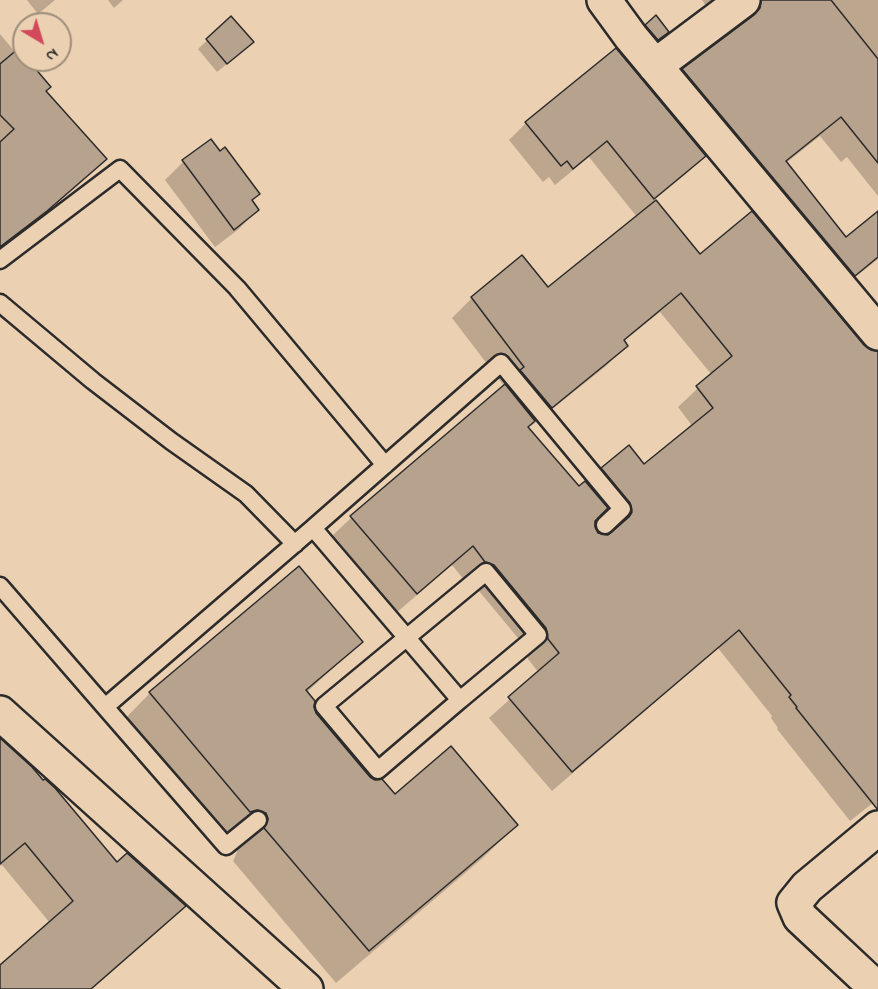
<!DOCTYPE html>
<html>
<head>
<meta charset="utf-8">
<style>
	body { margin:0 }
	#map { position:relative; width:878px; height:989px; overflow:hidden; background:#ebd0b2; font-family:"Indie Flower",sans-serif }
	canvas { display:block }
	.north { position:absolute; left:12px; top:12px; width:60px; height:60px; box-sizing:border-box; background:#ebd0b2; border:2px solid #9e8e7c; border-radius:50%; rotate:142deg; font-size:16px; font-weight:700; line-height:24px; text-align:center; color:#2b2b2b }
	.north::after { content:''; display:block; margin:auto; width:21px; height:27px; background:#d1495b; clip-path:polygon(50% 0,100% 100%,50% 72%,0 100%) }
</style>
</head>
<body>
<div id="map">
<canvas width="878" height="989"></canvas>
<div class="north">N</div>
</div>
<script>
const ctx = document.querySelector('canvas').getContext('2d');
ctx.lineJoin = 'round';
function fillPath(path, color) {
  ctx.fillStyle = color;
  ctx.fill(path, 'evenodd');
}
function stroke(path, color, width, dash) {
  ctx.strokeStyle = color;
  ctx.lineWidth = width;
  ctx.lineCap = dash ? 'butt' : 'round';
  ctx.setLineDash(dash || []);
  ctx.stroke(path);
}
const shadow = new Path2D(`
	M27,0H55L38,14Z
	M108,0H123L114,8Z
	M702,0H878V196L847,157L841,162L820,136L786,163L846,239L878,213V259L834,294L663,90L683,70L741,27L742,18L707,7Z
	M231,18L243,51L217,72L198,49Z
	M646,26L667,32L648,48L637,35Z
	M0,34L16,53L26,60L44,91L105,159L78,185L0,252Z
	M526,123L704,156L687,173L654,200L700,256L870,352L878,353V799L850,821L777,729L778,728L771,718L772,716L718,648L552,791L489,718L539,673L528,659L527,649L474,585L465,581L452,565L396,613L331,537L351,518L504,386L452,318L472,298L522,257L548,289L637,217L589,157L555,185L549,177L543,182L509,140ZM660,312L712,375L678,407L693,427L644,466L602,469L586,485L578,489L526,428L529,425L531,426L606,366L626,346L623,342ZM601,513L613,528L608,537L597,534L593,527L596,518Z
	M211,141L257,210L239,229L215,247L165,180L183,162Z
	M361,642L306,693L315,714L369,778L395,796L516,825L484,857L336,983L233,861L237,852L233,845L118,726L150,693Z
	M0,740L117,864L184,906L161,929L92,989H0V967L50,923L2,865L0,866Z`);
const building = new Path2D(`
	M761,0H831L878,59V163L841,117L786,161L846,237L878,211V257L855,276L682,69L754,15L760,8Z
	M656,15L669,32L658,40L645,25Z
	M231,16L254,42L227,64L206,39Z
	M19,48L24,55V60H28L51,87L46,91L107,159L47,211L0,247V142L14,129L0,115V64Z
	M616,48L706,156L654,199L607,141L573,169L567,161L561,166L525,122Z
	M211,139L220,151L225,147L260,194L252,200L259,210L234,230L182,160Z
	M656,200L700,254L752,211L864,345L871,350L878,351V810L796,708L797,707L789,697L791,695L739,630L572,772L508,697L559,653L548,639L546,628L494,565L485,562L473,546L417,594L350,516L505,384L535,421L528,427L579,486L585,481L608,508L595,521V527L598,533L608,535L629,517L632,512L630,503L601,468L629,445L644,464L713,408L696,386L732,356L681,293L624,340L628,346L552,408L520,370L524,367L471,297L522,255L548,287Z
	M299,566L363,642L306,690L315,701L314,707L316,713L370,777L375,780L382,779L395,794L451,746L518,825L369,951L264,828L268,819L266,813L257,810L250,812L149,692Z
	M0,738L32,767L43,780L45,779L55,788L117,862L127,853L186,906L91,989H0V965L73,901L25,843L0,864Z`);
const service = new Path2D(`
	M0,260L120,169L237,288L385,465
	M0,303L93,381L171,441L246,494L295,544
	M313,528L501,363L622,509L605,525
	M0,586L105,707L313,528L460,700L378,770L324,706L486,572L538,635L460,700
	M105,707L226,846L258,820`);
const minor = new Path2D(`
	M604,0L631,37L878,333
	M655,66L743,0
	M0,713L306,989
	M877,989L800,917L794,903L807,887L878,828`);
fillPath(shadow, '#0003');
fillPath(building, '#b6a28d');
stroke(building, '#2b2b2b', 1.5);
stroke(service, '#2b2b2b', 21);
stroke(minor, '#2b2b2b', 38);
stroke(service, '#ebd0b2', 16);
stroke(minor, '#ebd0b2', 33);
</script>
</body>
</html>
